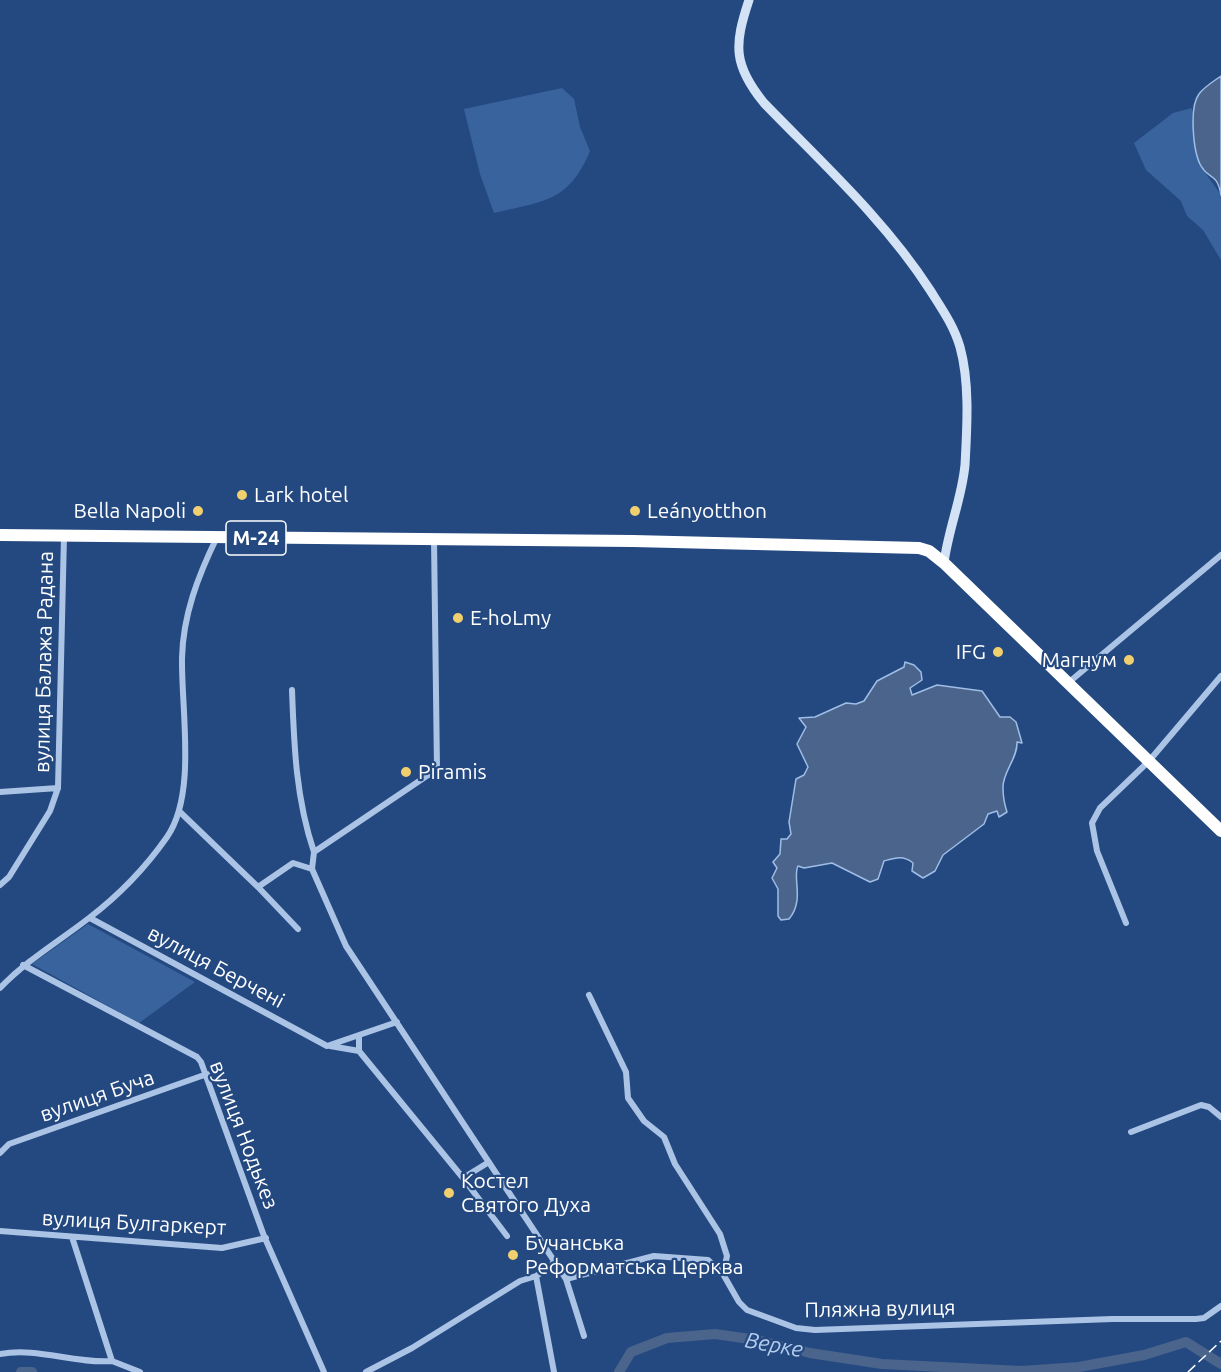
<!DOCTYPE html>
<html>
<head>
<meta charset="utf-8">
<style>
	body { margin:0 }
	canvas { display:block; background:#244980 }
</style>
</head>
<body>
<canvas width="1221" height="1372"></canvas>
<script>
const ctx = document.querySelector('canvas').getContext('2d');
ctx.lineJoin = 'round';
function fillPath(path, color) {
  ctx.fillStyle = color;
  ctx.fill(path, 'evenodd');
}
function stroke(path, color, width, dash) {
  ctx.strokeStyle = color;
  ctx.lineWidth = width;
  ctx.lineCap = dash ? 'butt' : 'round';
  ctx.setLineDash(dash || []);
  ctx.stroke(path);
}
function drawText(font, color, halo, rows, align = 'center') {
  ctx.font = font + ' Ubuntu,sans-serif';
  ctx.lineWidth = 4.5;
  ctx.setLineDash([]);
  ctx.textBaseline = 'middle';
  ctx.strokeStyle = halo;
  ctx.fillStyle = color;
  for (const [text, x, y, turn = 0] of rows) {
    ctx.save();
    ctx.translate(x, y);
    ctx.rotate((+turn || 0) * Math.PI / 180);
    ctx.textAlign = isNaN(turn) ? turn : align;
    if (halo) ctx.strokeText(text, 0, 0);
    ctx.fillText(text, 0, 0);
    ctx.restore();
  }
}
const green = new Path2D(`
	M562,88L574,99L580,127L590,151C568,203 543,201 494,213L480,174L464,109Z
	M1192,108L1202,168L1221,195V260L1203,230L1187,216L1181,201L1146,170L1134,143L1173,113Z
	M88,924L195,982L139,1023L32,964Z`);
const water = new Path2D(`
	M1221,76V195C1217,172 1209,180 1201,166C1193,152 1189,107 1199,94C1204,87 1214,81 1221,76Z
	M905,662L914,665L921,672L922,680L910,688L912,695L937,685L982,691L1000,717H1010L1016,722L1022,743L1017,742C1018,758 1002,773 1003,788C1003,797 1004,803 1007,812L999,817L997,811L988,814L984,824L943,855L935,871L923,878L912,871L913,863C903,855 895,858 884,861L878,879L870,882L832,863L804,868L798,866C792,877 805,900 789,919L781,920L778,916V889L772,878L777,868L773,862L780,854L781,839H787L791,834L789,822L796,779L804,775L808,767L797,744L806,727L799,718L815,717L846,703L856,704L864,701L877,681L904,667Z`);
const river = new Path2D(`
	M21,1372H32
	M619,1372L631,1352L667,1338L715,1334L757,1340L810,1353L882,1364L1021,1371L1079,1367L1144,1355L1186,1342L1221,1364`);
const street = new Path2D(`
	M1068,683L1221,555
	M292,690C294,746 296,799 314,852
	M0,792L58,788
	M180,812L258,887L293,863L312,869L346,946L566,1279L584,1336
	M312,869L314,852L437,769L434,539
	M0,885L9,877L50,811L58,788L64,536
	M258,887L298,929
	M90,918L327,1046L397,1022
	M1126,923L1097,851L1092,823L1100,808L1149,761L1221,676
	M23,965L197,1057L201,1062L264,1236L324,1372
	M0,988C27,960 58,942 89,918C118,896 146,867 167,837C197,794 181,709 182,658C183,615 198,576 217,537
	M589,995L626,1072L628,1098L644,1121L664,1137L675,1164L720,1234L727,1256L723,1274
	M359,1037V1051L463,1178L489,1162
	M330,1046L359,1051
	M1131,1132L1201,1105L1209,1107L1221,1117
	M0,1153L9,1144L207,1074
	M463,1178L507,1236
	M0,1231L222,1248L266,1238
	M72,1237L112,1361L140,1372
	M566,1279L654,1256L708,1260L723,1274L739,1302L747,1310L796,1328L815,1330L1112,1319H1196L1204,1318L1221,1306
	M0,1354C38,1347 74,1364 112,1361
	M366,1372L412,1348L520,1281L536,1276
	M554,1372L536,1276L552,1266L554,1259`);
const secondary = new Path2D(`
	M749,0C734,45 733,65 764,103C822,163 885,220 930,290C942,309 954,326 960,347C970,383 967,428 965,465C962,498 948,530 944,563`);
const highway = new Path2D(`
	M0,535L633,541L919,548L929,551L944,563L1221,831`);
const rail = new Path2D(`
	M1188,1372L1221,1341`);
const markers = [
	[242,495,6,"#f0cf6f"],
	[198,511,6,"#f0cf6f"],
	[635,511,6,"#f0cf6f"],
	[458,618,6,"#f0cf6f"],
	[998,652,6,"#f0cf6f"],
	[1129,660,6,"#f0cf6f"],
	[406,772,6,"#f0cf6f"],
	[449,1193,6,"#f0cf6f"],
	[513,1255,6,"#f0cf6f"]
];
const shields = [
	[256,538,60]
];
const shieldNames = [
	["М-24",256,538]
];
const poiNames = [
	["Lark hotel",254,495],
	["Bella Napoli",186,511,"right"],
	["Leányotthon",647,511],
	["E-hoLmy",470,618],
	["IFG",986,652,"right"],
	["Магнум",1117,660,"right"],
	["Piramis",418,772],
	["Костел",461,1181],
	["Святого Духа",461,1205],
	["Бучанська",525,1243],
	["Реформатська Церква",525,1267]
];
const streetNames = [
	["вулиця Балажа Радана",44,662,-89],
	["вулиця Берчені",216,967,28],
	["вулиця Буча",97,1096,-19],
	["вулиця Нодькез",244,1135,69],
	["вулиця Булгаркерт",134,1223,3],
	["Пляжна вулиця",880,1309,-1]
];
const waterNames = [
	["Верке",774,1345,10]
];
fillPath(green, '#39639d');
fillPath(water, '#4a648c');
stroke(water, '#9fbee7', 1.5);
stroke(river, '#4a648c', 10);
stroke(street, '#abc4e6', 6);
stroke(secondary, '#d4e2f6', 9);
stroke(highway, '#fff', 12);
stroke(rail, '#fff', 1.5, [10, 4.5]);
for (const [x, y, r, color] of markers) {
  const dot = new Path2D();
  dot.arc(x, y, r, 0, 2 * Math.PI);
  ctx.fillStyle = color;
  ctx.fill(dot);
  stroke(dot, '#244980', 2);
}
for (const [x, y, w] of shields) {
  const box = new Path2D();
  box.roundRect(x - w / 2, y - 17, w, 34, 4.5);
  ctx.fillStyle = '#244980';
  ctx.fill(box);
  stroke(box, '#fff', 1.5);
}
drawText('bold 20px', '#fff', null, shieldNames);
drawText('21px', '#fff', '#244980', poiNames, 'left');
drawText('21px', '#fff', '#244980', streetNames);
drawText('italic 22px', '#b6ceee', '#244980', waterNames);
</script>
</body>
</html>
